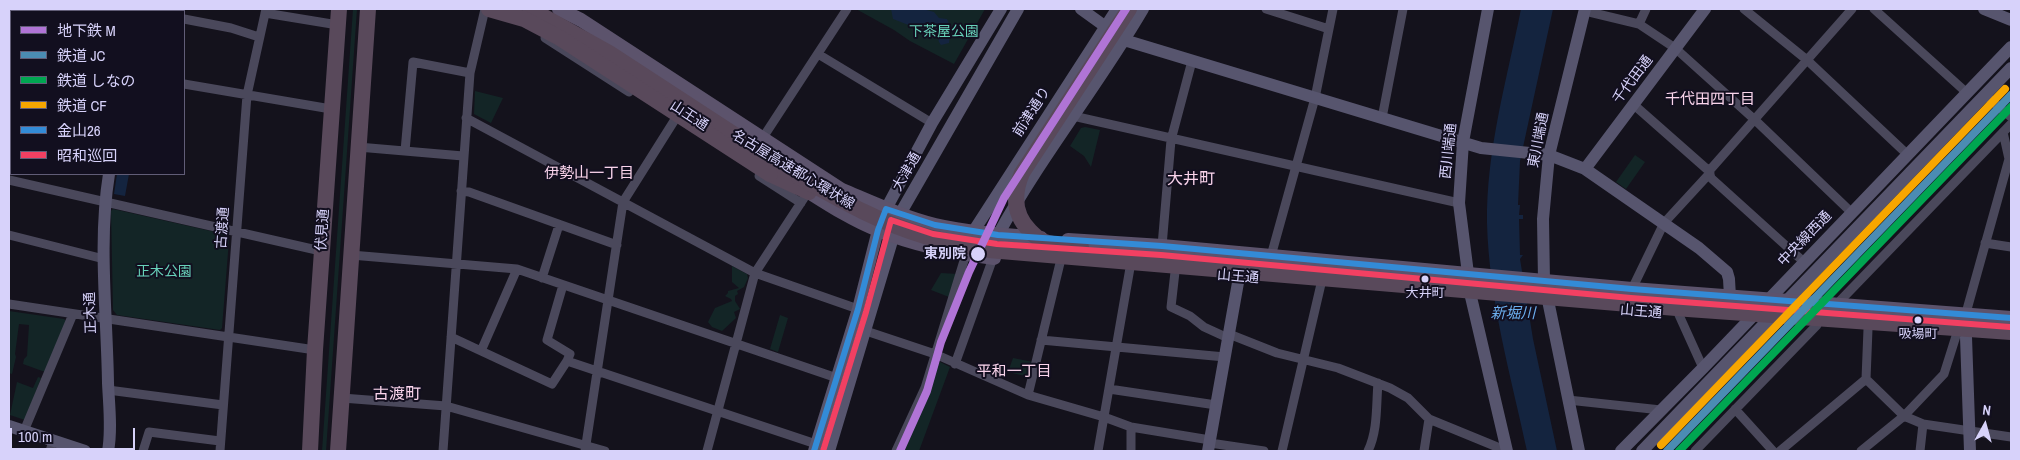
<!DOCTYPE html>
<html>
<head>
<meta charset="utf-8">
<style>
	body { margin:0 }
	#map { position:relative; width:2020px; height:460px; overflow:hidden; background:#14121c; font-family:"Archivo Narrow","Noto Sans JP",sans-serif }
	canvas { display:block }
	.frame { position:absolute; inset:0; border:10px solid #d7d2fa; pointer-events:none }
	.legend { position:absolute; left:10px; top:10px; width:175px; height:165px; box-sizing:border-box; background:#120f1f; border:1px solid #615d77; margin:0; padding:6px 9px; list-style:none; font-size:15px; color:#d7d2fa }
	.legend li { display:flex; align-items:center; gap:10px; height:25px }
	.legend b { width:25px; border:1px solid #615d77 }
	.north { position:absolute; left:1960px; top:400px; width:50px; height:50px; -webkit-text-stroke:4px #120f1f; paint-order:stroke; rotate:7deg; font-size:14px; font-weight:700; line-height:20px; text-align:center; color:#d7d2fa }
	.north::after { content:''; display:block; margin:auto; width:18px; height:22px; background:#d7d2fa; clip-path:polygon(50% 0,100% 100%,50% 72%,0 100%) }
	.scale { position:absolute; left:10px; top:428px; width:125px; height:22px; box-sizing:border-box; border:2px solid #d7d2fa; border-top:0; padding-left:6px; font-size:15px; line-height:18px; white-space:nowrap; color:#d7d2fa; -webkit-text-stroke:4px #120f1f; paint-order:stroke }
</style>
</head>
<body>
<div id="map">
<canvas width="2020" height="460"></canvas>
<div class="frame"></div>
<ul class="legend">
<li><b style="height:6px;background:#b074d6"></b>地下鉄 M</li>
<li><b style="height:6px;background:#4b8cb3"></b>鉄道 JC</li>
<li><b style="height:6px;background:#00a651"></b>鉄道 しなの</li>
<li><b style="height:6px;background:#f7a600"></b>鉄道 CF</li>
<li><b style="height:6px;background:#338bd7"></b>金山26</li>
<li><b style="height:6px;background:#f24062"></b>昭和巡回</li>
</ul>
<div class="north">N</div>
<div class="scale">100 m</div>
</div>
<script>
const ctx = document.querySelector('canvas').getContext('2d');
ctx.lineJoin = 'round';
function fillPath(path, color) {
  ctx.fillStyle = color;
  ctx.fill(path, 'evenodd');
}
function stroke(path, color, width, dash) {
  ctx.strokeStyle = color;
  ctx.lineWidth = width;
  ctx.lineCap = dash ? 'butt' : 'round';
  ctx.setLineDash(dash || []);
  ctx.stroke(path);
}
function drawText(font, color, halo, rows, align = 'center') {
  ctx.font = font + ' "Archivo Narrow","Noto Sans JP",sans-serif';
  ctx.lineWidth = 4;
  ctx.setLineDash([]);
  ctx.textBaseline = 'middle';
  ctx.strokeStyle = halo;
  ctx.fillStyle = color;
  for (const [text, x, y, turn = 0] of rows) {
    ctx.save();
    ctx.translate(x, y);
    ctx.rotate((+turn || 0) * Math.PI / 180);
    ctx.textAlign = isNaN(turn) ? turn : align;
    if (halo) ctx.strokeText(text, 0, 0);
    ctx.fillText(text, 0, 0);
    ctx.restore();
  }
}
const green = new Path2D(`
	M353,9H357L326,451H322Z
	M856,9H985L954,64L910,41L894,30Z
	M475,91L503,98L491,123L474,114Z
	M1085,127L1100,130L1091,167L1084,156L1070,146L1081,128Z
	M1635,155L1645,162L1626,189L1616,182Z
	M113,209L224,234L229,240L222,328L220,330L117,315L113,310L111,211Z
	M732,266L747,274L748,278L744,287L737,291L738,294L735,296V301L740,309L734,312L736,318L722,331L712,327L708,322L715,308L732,301L731,299L725,296L728,293V291L739,288L732,282Z
	M941,273L958,274L949,297L931,290Z
	M9,311L64,319L66,321L45,372L23,364L24,359L27,356L29,325L19,324L15,354L16,357L12,374L9,373Z
	M780,315L788,318L778,352L770,349Z
	M1013,358L1033,362L1029,377L1008,372Z
	M940,362L950,367L919,451H900L936,365Z
	M38,377L41,378L25,420L10,415L17,382L33,388Z`);
const water = new Path2D(`
	M891,9H923L934,12L939,18L947,19L951,28L949,43L941,45L939,42L935,28L922,25L911,26L893,19Z
	M1521,9H1553L1520,161L1518,205H1520L1519,215H1523V219H1519L1520,255H1523L1520,259L1533,339L1557,451H1527C1511,376 1489,301 1487,223C1486,151 1507,79 1521,9Z
	M117,174H129L125,196L114,194Z`);
const street = new Path2D(`
	M132,9L144,11
	M1266,9L1329,29
	M1744,9L1807,60L1908,155
	M1874,9L1967,93
	M14,11V9
	M82,11V9
	M1585,11L1639,24L1675,48L1755,120L1851,212
	M265,13L338,25
	M184,19L231,28L259,37
	M1639,24L1646,9
	M9,28L11,19
	M545,38L629,92
	M818,54L932,123
	M9,59L11,47
	M184,84L331,109
	M1986,96L2011,117
	M1633,104L1709,171L1711,178L1804,262
	M1073,116L1459,203
	M466,118L755,273L858,309
	M1382,118L1403,9
	M9,125L11,126
	M762,139L847,9
	M358,147L463,156
	M405,151L413,62L470,73
	M1709,171L1852,9
	M759,176L801,203
	M9,180L321,251
	M461,191L469,192L617,245
	M9,235L104,259
	M1985,243L2011,247
	M1162,246L1171,140L1192,61
	M351,255L517,269L837,378
	M1271,256L1315,98L1333,9
	M1175,272L1171,307L1190,316L1204,327L1228,338
	M542,278L559,225
	M563,285L547,340L570,354L567,361
	M1632,289L1664,223L1710,173
	M9,304L315,350
	M1837,304L2011,124
	M1966,313L2009,159L2003,132
	M1679,315L1703,368
	M1868,329L1866,379L1904,416L1923,424L2011,437
	M866,331L935,354L1028,395L1104,417L1131,427L1210,440
	M1229,334L1277,353L1338,368L1390,388L1408,398L1429,419L1507,451
	M451,337L552,384L567,361L816,444
	M1041,340L1225,357
	M481,351L517,269
	M955,364L993,258
	M1109,389L1216,405
	M108,390L223,405
	M1028,395L1060,263
	M342,398L446,406L605,451
	M1568,400L1661,410
	M1735,409L1773,451
	M24,431L73,314
	M1210,443L1264,451
	M50,451L53,441
	M143,451L149,432L220,441
	M220,451L247,95L266,9
	M443,451L470,73L485,9
	M585,451L623,202L674,121
	M707,451L755,273L804,198
	M896,451L925,388L966,254
	M1098,451L1130,268
	M1131,451V427
	M1282,451L1321,284
	M1368,451C1378,430 1376,406 1378,383
	M1424,451L1429,419
	M1695,451L1817,325
	M1780,451L1866,379
	M1861,451L1904,416L1944,374L1956,336
	M1920,451L1923,424`);
const secondary = new Path2D(`
	M1081,9L1124,40L1481,148L1549,155L1585,169L1699,248L1727,272L1729,279L1730,297
	M1488,9L1463,142L1459,203L1471,297L1507,451
	M1984,9L2011,20
	M131,11V9
	M1585,169L1705,9
	M973,232L1117,9
	M998,235C1041,156 1098,86 1143,9
	M1966,337L1970,451
	M9,426L85,451
	M108,451C112,430 109,405 108,383C107,314 98,242 109,174
	M814,451L858,309L878,230L886,209L932,123L1001,9
	M829,451L900,214L1018,9
	M1208,451L1239,277L1271,256
	M1579,451L1544,281L1543,219L1549,155L1585,9
	M1621,451L1703,368L2011,47
	M1642,451L2011,68`);
const primary = new Path2D(`
	M559,9L581,20L842,190C873,203 903,217 935,225C970,233 1006,235 1041,238
	M801,187C825,202 850,219 878,230C914,245 955,253 994,258
	M1068,240L1162,246L1632,289L2011,318`);
const highway = new Path2D(`
	M530,9L609,53L799,177
	M770,174L809,192
	M310,451L315,350L339,9
	M338,451L368,9`);
const highwayBridge = new Path2D(`
	M489,9L524,19L560,38L770,174
	M799,177C840,200 880,223 925,236C945,242 967,246 989,250L1688,309L2011,332
	M1081,247C1068,246 1054,246 1042,241C1038,239 1033,234 1030,231C1013,214 1013,194 1022,173L1129,9`);
const bus1 = new Path2D(`
	M814,451L858,309L878,230L886,209L935,225L998,235L1162,246L1632,289L2011,318`);
const bus2 = new Path2D(`
	M823,451L866,312L891,220L933,234L997,244L1161,255L1631,298L2010,327`);
const rail1 = new Path2D(`
	M1667,451L2011,95`);
const rail2 = new Path2D(`
	M1679,451L2011,107`);
const rail3 = new Path2D(`
	M1661,445L2005,89`);
const metro1 = new Path2D(`
	M900,451L927,391L941,342L969,272L1004,198L1126,9`);
const markers = [
	[978,254,8,"#d7d2fa"],
	[1425,279,4.5,"#d7d2fa"],
	[1918,320,4.5,"#d7d2fa"]
];
const busNames = [
	["大井町",1425,294],
	["吸場町",1918,335]
];
const parkNames = [
	["下茶屋公園",944,32],
	["正木公園",164,272]
];
const streetNames = [
	["千代田通",1633,80,-53],
	["前津通り",1032,112,-57],
	["山王通",689,116,33],
	["東川端通",1539,140,-79],
	["西川端通",1449,151,-84],
	["名古屋高速都心環状線",793,170,31],
	["大津通",907,172,-60],
	["古渡通",223,228,-86],
	["伏見通",323,230,-86],
	["中央線西通",1805,239,-46],
	["山王通",1238,277,5],
	["山王通",1641,312,5],
	["正木通",91,313,-92]
];
const stopNames = [
	["東別院",966,254]
];
const neighbourhoodNames = [
	["千代田四丁目",1710,100],
	["伊勢山一丁目",589,174],
	["平和一丁目",1014,372]
];
const waterNames = [
	["新堀川",1513,314]
];
const quarterNames = [
	["大井町",1191,180],
	["古渡町",397,395]
];
fillPath(green, '#132526');
fillPath(water, '#14243f');
stroke(street, '#4a485b', 9);
stroke(secondary, '#57556e', 12);
stroke(primary, '#5c536c', 14);
stroke(highway, '#59495b', 16);
stroke(highwayBridge, '#59495b', 16);
stroke(bus1, '#338bd7', 6);
stroke(bus2, '#f24062', 6);
stroke(rail1, '#4b8cb3', 8);
stroke(rail2, '#00a651', 8);
stroke(rail3, '#f7a600', 8);
stroke(metro1, '#b074d6', 8);
for (const [x, y, r, color] of markers) {
  const dot = new Path2D();
  dot.arc(x, y, r, 0, 2 * Math.PI);
  ctx.fillStyle = color;
  ctx.fill(dot);
  stroke(dot, '#120f1f', 2);
}
drawText('13px', '#d7d2fa', '#120f1f', busNames);
drawText('14px', '#67d1b9', '#120f1f', parkNames);
drawText('14px', '#d7d2fa', '#120f1f', streetNames);
drawText('bold 14px', '#d7d2fa', '#120f1f', stopNames, 'right');
drawText('15px', '#fad4eb', '#120f1f', neighbourhoodNames);
drawText('italic 15px', '#6baeee', '#120f1f', waterNames);
drawText('16px', '#fad4eb', '#120f1f', quarterNames);
</script>
</body>
</html>
